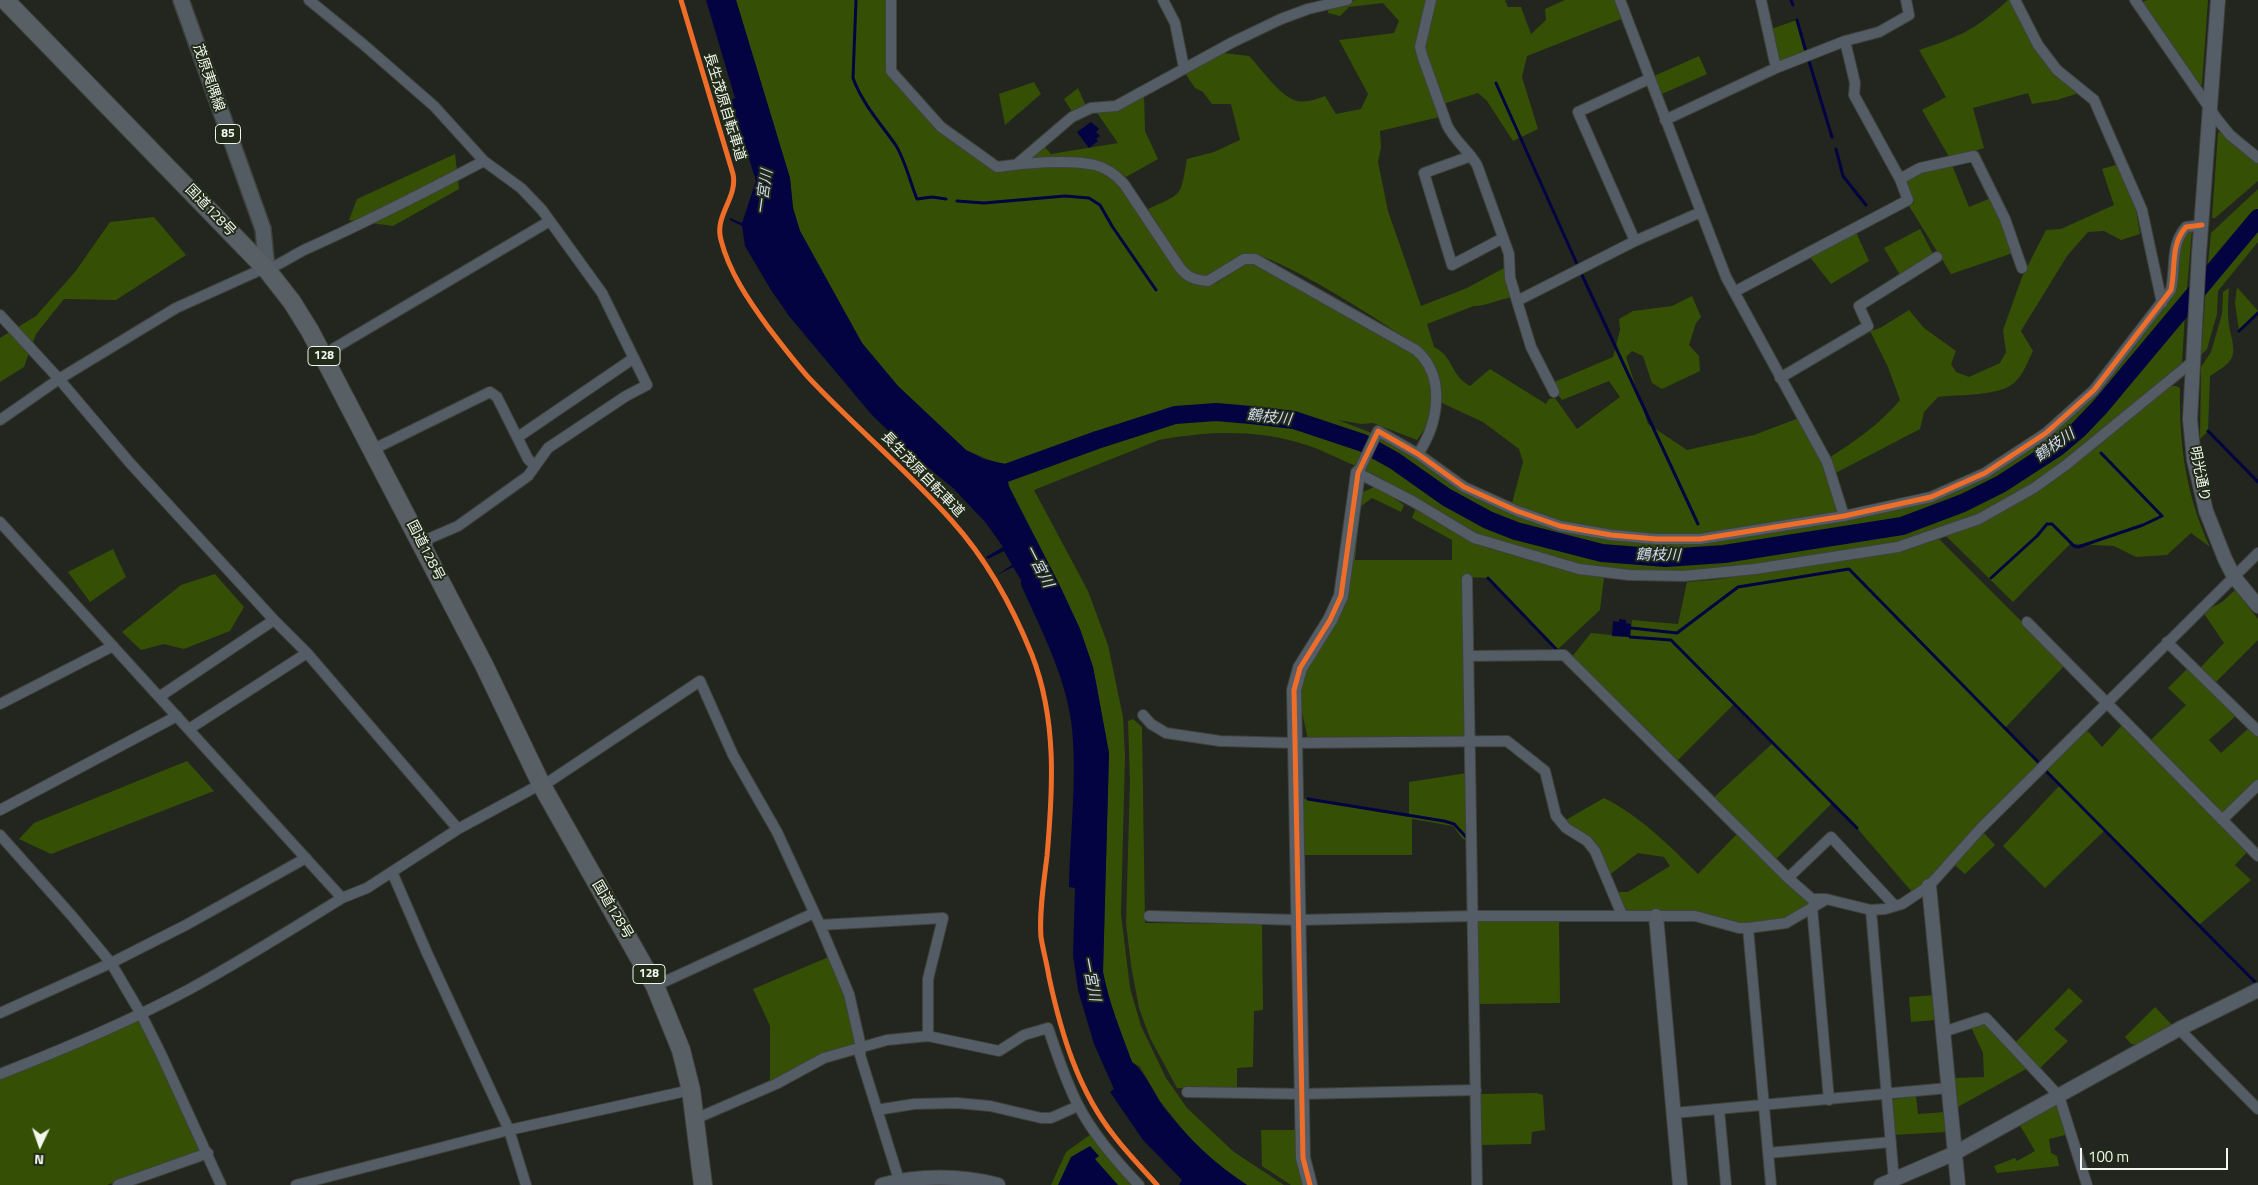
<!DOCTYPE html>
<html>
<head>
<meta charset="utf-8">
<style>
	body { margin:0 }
	#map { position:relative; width:2258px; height:1185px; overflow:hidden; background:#22261e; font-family:"Titillium Web",sans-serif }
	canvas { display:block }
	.north { position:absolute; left:15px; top:1120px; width:50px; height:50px; -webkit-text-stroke:4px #222a1a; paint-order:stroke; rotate:183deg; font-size:14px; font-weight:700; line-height:20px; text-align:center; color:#f1f7ec }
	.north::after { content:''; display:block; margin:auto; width:18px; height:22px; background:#f1f7ec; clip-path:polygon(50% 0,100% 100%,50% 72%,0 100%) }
	.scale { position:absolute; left:2080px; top:1148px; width:148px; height:22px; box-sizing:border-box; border:2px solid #f1f7ec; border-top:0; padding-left:6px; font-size:15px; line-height:18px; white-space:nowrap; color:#f1f7ec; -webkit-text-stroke:4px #222a1a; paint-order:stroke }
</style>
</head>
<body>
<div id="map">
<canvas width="2258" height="1185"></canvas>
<div class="north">N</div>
<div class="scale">100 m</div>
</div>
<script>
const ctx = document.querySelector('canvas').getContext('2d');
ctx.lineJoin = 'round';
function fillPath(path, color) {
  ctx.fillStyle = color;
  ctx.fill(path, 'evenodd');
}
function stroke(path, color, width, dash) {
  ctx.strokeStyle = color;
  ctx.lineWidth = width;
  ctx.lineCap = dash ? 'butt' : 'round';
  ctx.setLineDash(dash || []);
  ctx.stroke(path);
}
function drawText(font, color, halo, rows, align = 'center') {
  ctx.font = font + ' "Titillium Web","Noto Sans JP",sans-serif';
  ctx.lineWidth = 4;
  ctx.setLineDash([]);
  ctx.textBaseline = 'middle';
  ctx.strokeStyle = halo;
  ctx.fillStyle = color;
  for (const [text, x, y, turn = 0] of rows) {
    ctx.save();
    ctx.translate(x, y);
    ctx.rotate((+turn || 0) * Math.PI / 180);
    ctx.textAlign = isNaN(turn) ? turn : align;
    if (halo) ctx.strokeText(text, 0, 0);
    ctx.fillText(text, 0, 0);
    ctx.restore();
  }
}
const green = new Path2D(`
	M736,0H888L887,71L994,170L1061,165L1093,167L1115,177L1183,275L1208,285L1217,283L1242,264L1254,262L1415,352C1424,362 1434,385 1435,400C1435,411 1424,431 1417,440L1373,423L1362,424L1338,420L1372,433L1367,443C1352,437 1337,430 1321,424C1273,409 1207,404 1158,416L1021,463L1012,465L994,462L966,450L898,386L862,343L800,231L793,208L790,178Z
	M1356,0H1429L1418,47L1440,117L1380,131L1381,147L1378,162L1388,211L1421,306L1467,288L1506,267L1513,297C1500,299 1486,306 1474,306L1427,324L1434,347C1454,357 1450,375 1470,386L1490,369L1546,404L1549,399L1555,398L1577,429L1620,397L1609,381L1562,400L1555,391L1552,383L1613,357L1620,330L1619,319L1633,311L1672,306L1692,296L1701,317L1696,323L1689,345L1699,356L1700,371L1662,389L1652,383L1643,356L1632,351L1626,357L1648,424L1687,450L1754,435L1799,418L1829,458C1855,441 1880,424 1900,400L1888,367L1870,331L1880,328L1909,310L1924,328L1956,351L1951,364L1956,372L1969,377L2000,363L2006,352L2003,330L2022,277L2046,230L2061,229L2114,205L2102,169L2119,164L2136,210L2140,234L2121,240L2104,231L2088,232L2067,256L2021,331L2033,351C2028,361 2023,375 2015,382C2000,397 1958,394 1938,397L1924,412L1920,429L1828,477L1838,511L1834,516L1697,536L1613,533L1558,522L1522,510L1512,503L1523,462L1519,449L1483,422L1442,403C1441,389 1440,370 1431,359C1411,337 1278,255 1251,254C1241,254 1216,271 1207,277L1199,276L1187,270L1148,209C1184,193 1180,197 1187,159L1214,152L1240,140L1231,104H1212L1203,92L1195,88L1185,73L1224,53L1249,56C1260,67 1282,99 1298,101C1307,103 1316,99 1325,96L1336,114L1361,109L1368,94L1339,40L1394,33L1399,21L1383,3L1349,7L1340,16L1328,13V7Z
	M1435,0H1505L1508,7H1521L1531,34L1546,20L1545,9L1565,0H1614L1621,19L1527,56L1522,77L1538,129L1513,141L1487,101L1478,93L1443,104L1424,56L1427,34Z
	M2008,0H2011L2077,90L2076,94L2057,100L2032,104L2028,93L1973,108L1984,148L1955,157L1948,155L1922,110L1946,97L1919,50C1960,37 1976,29 2008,0Z
	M2148,0H2208L2202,85L2198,84L2141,2Z
	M1797,20L1806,52L1778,64L1771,29Z
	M1699,56L1707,74L1662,94L1654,76Z
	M1034,82L1041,94L1005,125L999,94Z
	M1078,88L1085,104L1083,108L1073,113L1064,99Z
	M1144,94L1145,131L1158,159L1126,177C1098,152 1067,157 1032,160L1030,154L1043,145L1051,154L1118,143L1095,110Z
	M2218,132L2223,133L2258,163V181L2215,218H2212Z
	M455,154L459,189L393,226L349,220L357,199Z
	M1952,165L1969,207L1991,198L2003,223L2013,253L1951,274L1909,206L1914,203L1905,183C1914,168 1936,167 1952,165Z
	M2258,189V213L2207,274L2211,233Z
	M154,217L186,255L116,300L64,299L36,334L24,367L0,382V338L36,316L75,272L110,222Z
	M2258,223V242L2218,291L2217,314L2207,349L2201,355L2206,287Z
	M1920,229L1933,254L1900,275L1884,248Z
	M2192,230L2186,301L2083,423L2043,455L1999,482L1962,499L1906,521L1721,552L1675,555L1602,551L1568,543L1512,526L1480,513L1448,496L1397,458L1376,448L1381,437L1414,454L1462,488L1555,526L1687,541L1922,501L2046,435L2168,302L2179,244L2184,232Z
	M1856,232L1869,261L1831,284L1809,256Z
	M2237,287L2258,311L2239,331L2235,303Z
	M2229,288C2228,302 2227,317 2230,331C2237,358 2234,361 2210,376L2208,431L2200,439L2201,367L2211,352L2222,314L2223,292Z
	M2185,312L2182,363L2048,475L1974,516L1910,539L1753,566L1703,573L1625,572L1560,561L1475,534L1377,476L1365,470L1374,452L1445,500L1485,522L1569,550L1598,555L1665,561L1726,557L1896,530L1933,519L1980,499L2030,470L2064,446L2086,428Z
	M2167,386H2176L2180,388C2179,444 2186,496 2210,547L2191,533L2167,555L2136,557L2114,546L2070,544L2013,602L1946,536L2000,513Z
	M1227,414L1293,423L1365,447L1356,466C1338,459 1321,449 1303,444C1257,429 1206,431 1159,440L1034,490L1088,591L1108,645L1123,717L1125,756L1121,914L1130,988L1141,1026L1166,1078L1187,1108L1234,1152L1284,1185H1247L1216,1163L1191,1140L1160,1101L1140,1067L1132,1062C1121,1032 1109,1003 1103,972L1109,753L1093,667L1080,629L1059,584L1007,482L1008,477L1017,471L1044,463L1176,417Z
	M1376,486L1404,505L1401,512L1372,498L1360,507L1355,560H1452V540L1412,518L1415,510L1422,511L1484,547L1543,564L1604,578L1600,610L1557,650L1488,578L1466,577L1467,738L1308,740L1302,712L1301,681L1309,658L1336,619L1357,495Z
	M1939,539L2065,665L2005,728L2040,764L1930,881L1912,892L1857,828L1832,803L1774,861L1713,798L1773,743L1734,704L1676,762L1571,658L1591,633L1630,637L1632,620L1678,624L1687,582L1713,580L1889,553Z
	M113,549L126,577L90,602L68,572Z
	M215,574L244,607L230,631L184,649L164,644L141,650L122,632L181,585Z
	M2235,590L2258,619V640L2215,683L2200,668L2224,643L2203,612L2222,602Z
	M2190,666L2238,714L2209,740L2221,753L2250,727L2258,735V782L2225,816L2149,742L2186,705L2168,688Z
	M1133,719L1142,727L1145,923L1262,924L1263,1010L1254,1011L1253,1067L1237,1068V1090L1177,1088L1150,1038L1139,1008L1131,965L1126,924L1130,781L1128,721Z
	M2124,723L2249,850L2235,865L2251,880L2199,925L2105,830L2045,888L2003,846L2060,785L2044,768L2085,728L2102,747Z
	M187,761L214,791L51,854L19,839L34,823Z
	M1467,773L1470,843L1462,838L1453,826L1412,819V855H1302L1300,798L1409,817V782Z
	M1604,798C1640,816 1670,846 1698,874L1737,834L1786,884H1791L1809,899V906L1784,920L1755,924L1624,912L1616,892H1628L1670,866L1664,857L1638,853L1608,876L1594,847L1564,821Z
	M1985,834L1995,845L1965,874L1952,863L1977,835Z
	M1559,919L1560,1003L1478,1004L1477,920Z
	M831,956L847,996L857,1043L819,1057L770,1083V1026L753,989Z
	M2069,988L2083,1001L2054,1029L2068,1041L2038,1070L2014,1044Z
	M1935,995L1937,1020L1911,1022L1909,997Z
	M2155,1007L2173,1026L2139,1045L2131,1044L2125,1037Z
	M139,1019L201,1151L107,1185H0V1076L34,1066Z
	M1987,1023L2028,1068L1956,1108L1954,1078L1984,1077L1983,1053L1970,1025Z
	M1537,1093L1543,1095L1545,1130L1532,1132L1531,1144L1480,1145L1479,1094Z
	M1916,1096L1918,1114L1946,1112L1948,1132L1892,1135L1890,1100Z
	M2054,1104L2059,1106L2069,1134L2049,1139L2051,1153L2057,1156L2059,1166L1997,1173L1994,1166L2015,1158L2017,1161L2035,1151L2019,1124Z
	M1261,1130H1299L1305,1185H1291L1262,1166Z
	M1091,1134L1132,1185H1051L1066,1152Z`);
const water = new Path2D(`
	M706,0H736L790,178L793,208L800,231L862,343L898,386L966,450L984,459L1005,464L1009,487L1059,584L1080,629L1093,667L1097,688L1109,753L1103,972C1109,1003 1121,1032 1132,1062C1146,1073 1154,1094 1165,1109C1189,1139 1215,1164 1247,1185H1179L1182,1180L1143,1140L1110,1092L1114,1089L1094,1044L1078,990L1073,955L1075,888L1069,887C1070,833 1078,773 1071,720C1064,673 1040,627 1021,585V580L1013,567L997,575L1012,565L1004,551L988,559L986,557L1003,547L986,523L953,488L914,456L871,414L789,316L771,290L745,246L742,226L730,220V218L742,223L756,181L731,100L735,98Z
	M1091,122L1099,129L1096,132L1100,136L1096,139L1098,141L1089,148L1077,132Z
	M1619,619L1626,620V623L1631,624L1630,637L1612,636L1613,621L1619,622Z
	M1090,1146L1099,1156L1095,1159L1118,1185H1058L1071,1157Z`);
const stream = new Path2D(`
	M856,0L853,78C862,103 880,123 895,144C905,159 910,182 917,199L932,197L946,199
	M1791,0L1793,5
	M1797,20L1806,52
	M1808,58L1832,137
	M1496,83L1577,264
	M1836,149L1843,176L1866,205
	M957,201L984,203L1065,196L1089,198L1100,205L1112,226L1156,290
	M1582,275L1698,524
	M2239,331L2258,313
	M2208,431L2258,482
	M1488,578L1557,650
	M1991,578L2037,536L2047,524H2052L2074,546L2078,547L2143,525L2162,516L2101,453
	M1631,628L1677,633L1738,587L1849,569L2040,764
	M1630,637L1671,640L1857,828
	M2044,769L2257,984
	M1308,799L1444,821L1454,824L1466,837`);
const river = new Path2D(`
	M986,483L1006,473L1097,440L1175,415L1216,412L1251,415L1294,420L1363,443L1395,461L1446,497L1488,520L1516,531L1602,553L1666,558L1724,554L1902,526L1963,503L2001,484L2058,447L2078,430L2100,407L2258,218`);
const street = new Path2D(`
	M309,0L364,45L434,106L484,161L521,188L542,210L602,293L647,385L626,396L548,448L528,476L458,526L428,539L426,551
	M891,0V71L941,127L997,167C1023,163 1069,159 1095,165C1107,168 1116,175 1124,184L1178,265C1186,277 1194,280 1208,281L1244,259H1255L1416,350C1447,377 1438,424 1418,454
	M1163,0L1175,23L1184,68
	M1431,0L1420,47L1423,58L1447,125C1454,140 1468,150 1477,165L1509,254L1510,278L1531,347L1554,392
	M1620,0L1726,277L1827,462L1844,516
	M1761,0L1776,68
	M2015,0L2038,45L2057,70L2094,100L2142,210L2162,303
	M2135,0L2217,119L2230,135L2258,158
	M1665,120L1776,68L1845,41L1879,32L1909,15L1906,0
	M1471,156L1424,173L1452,265L1503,238
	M1017,164L1072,117L1091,108L1116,106L1233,42L1281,19L1308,9L1347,0
	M1900,179L1920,168L1974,156L2005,219L2022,268
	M1635,241L1578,112L1649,79
	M1734,292L1908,200L1900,179L1854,95L1855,83L1845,41
	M1517,301L1635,241L1701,212
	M0,315L59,379L130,463L274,620L307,653L458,829
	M324,356L333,349L548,222
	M2192,362L2066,465L2034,488L1979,519L1898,547L1755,569L1684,576L1629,575L1579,569L1474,538L1414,502L1358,473L1378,431L1418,454L1464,487L1517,511L1560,526L1611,535L1656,539H1700L1844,516L1931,497L1985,473L2046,433L2094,390L2171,290C2176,268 2170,245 2186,227L2202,225
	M1780,378L1868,326L1859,306L1937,257
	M0,420L59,379L176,308L258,271C275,269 291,256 306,249C367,222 425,192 484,161
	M518,437L634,358
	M376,456L378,447L490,392L497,397L528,459L535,466
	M0,522L342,898
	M1467,579L1477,1185
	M2027,622L2258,856
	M2167,642L2258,731
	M1469,656L1564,655L1788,878L1812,899H1826L1871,910L1885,909L1902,904L1929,886L1981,828L2258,553
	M159,697L274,620
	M0,704L113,646
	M1143,715L1151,724L1166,733L1220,741L1294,743L1507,741L1545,771L1556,816L1566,828L1587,841L1595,851L1622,915
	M189,729L307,653
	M0,810L177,716
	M2222,820L2258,785
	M0,835L72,916L111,963L141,1014L161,1054L221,1185
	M392,872L427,953L509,1130L526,1185
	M1788,878L1831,837L1895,906
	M1812,907L1829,1100
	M1871,910L1894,1181
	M1149,916L1299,920L1473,916H1695L1739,928H1748L1786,923L1825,900
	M820,925L943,918L928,979V1036
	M1748,928L1771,1185
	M655,986L814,913
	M0,1013L111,963L186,925L306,858
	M2179,1029L2258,1109
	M1943,1032L1986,1018L2059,1096L2087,1185
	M0,1074C64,1049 128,1022 188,990C241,961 292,929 342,898L367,888L458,829L541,784L550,781L700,681L733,755L777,832L820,925L849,994L861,1047L860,1055L899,1180
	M1187,1092L1302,1094L1476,1090
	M1719,1109L1726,1185
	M877,1110L914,1104L957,1103L990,1106L1041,1118H1051L1078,1106
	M1674,1113L1948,1088
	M695,1119L776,1084L824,1058L887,1040L928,1036L999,1051L1024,1035L1048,1028C1057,1054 1065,1080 1078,1105C1093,1134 1116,1161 1139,1185
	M1768,1153L1891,1142
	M118,1185L208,1153
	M296,1185L509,1130L691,1090`);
const secondary = new Path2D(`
	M2218,0L2199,254L2190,419L2194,460L2206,511L2225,559L2234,577L2258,606
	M1929,886L1958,1185
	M1656,916L1680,1185
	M882,1185C918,1175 961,1175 998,1185
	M1310,1185L1303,1158L1294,690L1300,668L1330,620L1341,596L1358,473
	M1881,1185L1955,1153L2179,1029L2258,990`);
const primary = new Path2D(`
	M181,0L263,229L267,270`);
const highway = new Path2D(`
	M5,0L267,270L292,302L310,331L484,665L541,784L655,986L681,1050L691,1090L703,1185`);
const cycleway = new Path2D(`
	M681,0L733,174C738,198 714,215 721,240C729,272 749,301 768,327C781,344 794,361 808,377C854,426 907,470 952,521C988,561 1012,605 1032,655C1057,720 1053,788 1047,856C1044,882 1039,911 1041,937C1043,950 1047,964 1049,977C1061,1033 1078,1091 1115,1137C1128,1154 1143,1169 1157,1185
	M1310,1185L1303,1158L1294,690L1300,668L1330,620L1341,596L1358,473L1378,431L1418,454L1464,487L1517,511L1560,526L1611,535L1656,539H1700L1844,516L1931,497L1985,473L2046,433L2094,390L2171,290C2176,268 2170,245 2186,227L2202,225`);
const shields = [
	[228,134,25],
	[324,356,32],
	[649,974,32]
];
const shieldNames = [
	["85",228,134],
	["128",324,356],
	["128",649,974]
];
const streetNames = [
	["茂原夷隅線",208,78,71],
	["長生茂原自転車道",724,107,73],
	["国道128号",210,211,46],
	["明光通り",2199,474,79],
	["長生茂原自転車道",922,475,46],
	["国道128号",425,551,63],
	["国道128号",612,910,59]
];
const waterNames = [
	["一宮川",765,192,-82],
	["鶴枝川",1269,418,7],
	["鶴枝川",2055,446,-35],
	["鶴枝川",1658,556,1],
	["一宮川",1038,567,63],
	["一宮川",1090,979,79]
];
fillPath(green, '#355004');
fillPath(water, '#030341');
stroke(stream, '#030341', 3);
stroke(river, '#030341', 18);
stroke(street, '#3f423c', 12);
stroke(secondary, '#3f423c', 16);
stroke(primary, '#3f423c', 18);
stroke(highway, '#3f423c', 20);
stroke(street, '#545c65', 10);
stroke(secondary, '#555d67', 14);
stroke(primary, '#545c63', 15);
stroke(highway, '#596065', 18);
stroke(cycleway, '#ee6e29', 5);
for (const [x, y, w] of shields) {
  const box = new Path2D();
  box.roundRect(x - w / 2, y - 9.5, w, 19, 4);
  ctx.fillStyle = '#222a1a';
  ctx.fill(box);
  stroke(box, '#f1f7ec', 1);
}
drawText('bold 12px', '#f1f7ec', null, shieldNames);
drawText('14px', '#f1f7ec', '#222a1a', streetNames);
drawText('italic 15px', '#d0dbf0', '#222a1a', waterNames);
</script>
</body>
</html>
